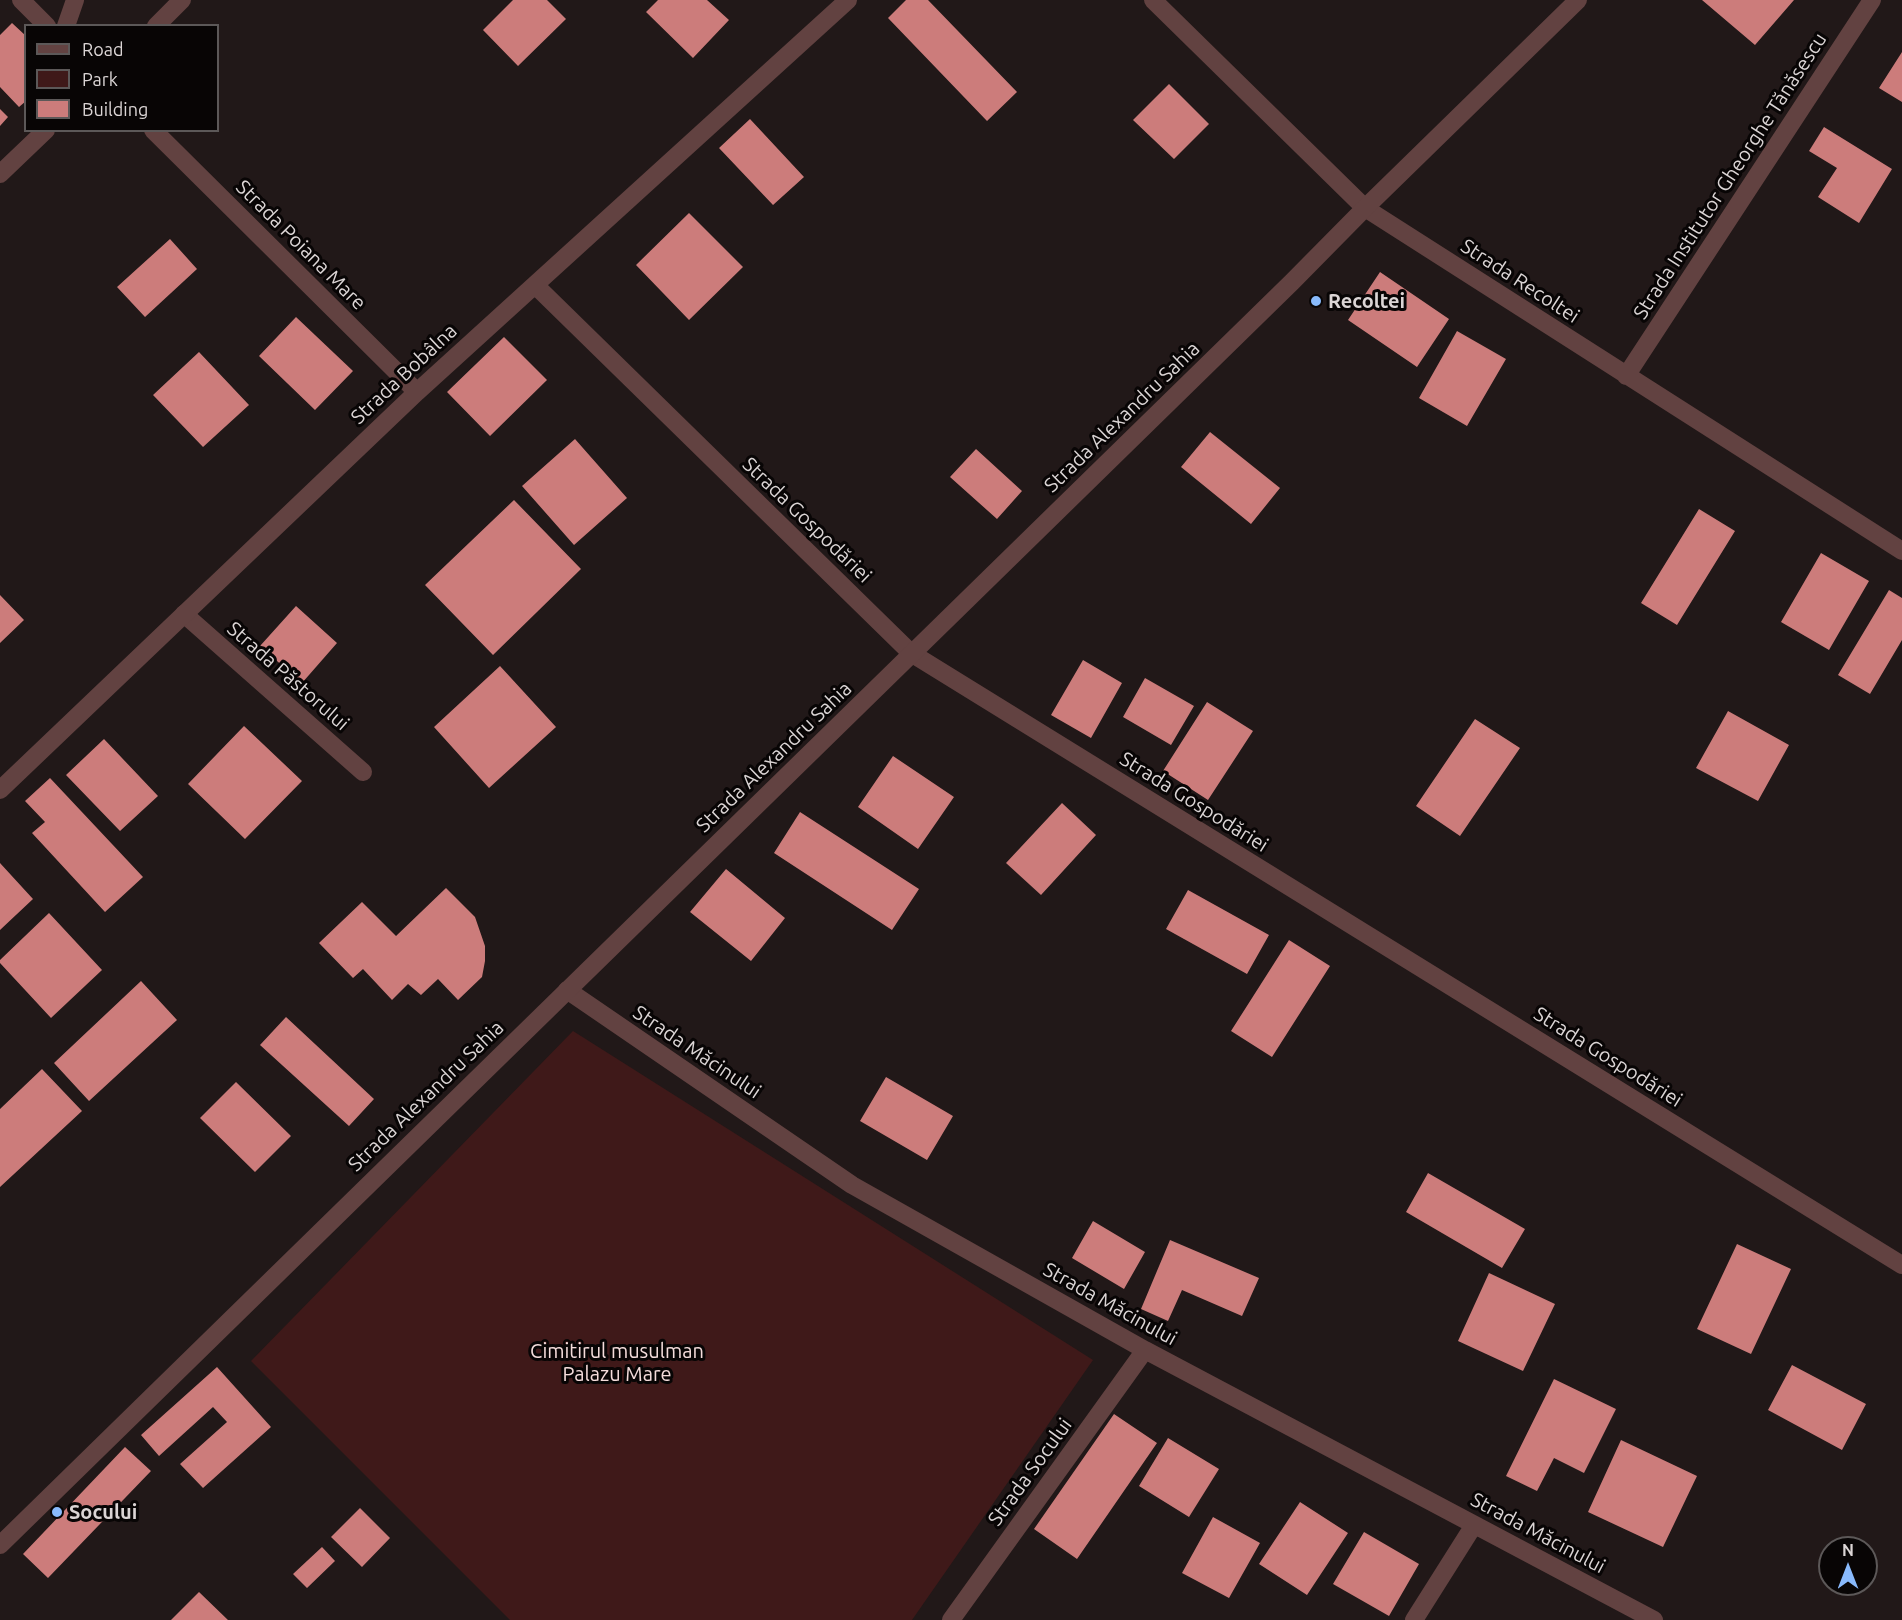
<!DOCTYPE html>
<html>
<head>
<meta charset="utf-8">
<style>
	body { margin:0 }
	#map { position:relative; width:1902px; height:1620px; overflow:hidden; background:#211818; font-family:Ubuntu,sans-serif }
	canvas { display:block }
	.legend { position:absolute; left:24px; top:24px; width:195px; height:108px; box-sizing:border-box; background:#080505; border:2px solid #5c5858; margin:0; padding:8px 10px; list-style:none; font-size:18px; color:#dbd5d5 }
	.legend li { display:flex; align-items:center; gap:12px; height:30px }
	.legend b { width:30px; border:2px solid #5c5858 }
	.north { position:absolute; left:1818px; top:1536px; width:60px; height:60px; box-sizing:border-box; background:#080505; border:2px solid #5c5858; border-radius:50%; rotate:0deg; font-size:16px; font-weight:700; line-height:24px; text-align:center; color:#dbd5d5 }
	.north::after { content:''; display:block; margin:auto; width:21px; height:27px; background:#89bafc; clip-path:polygon(50% 0,100% 100%,50% 72%,0 100%) }
</style>
</head>
<body>
<div id="map">
<canvas width="1902" height="1620"></canvas>
<ul class="legend">
<li><b style="height:8px;background:#624241"></b>Road</li>
<li><b style="height:16px;background:#3f1919"></b>Park</li>
<li><b style="height:16px;background:#cc7c7b"></b>Building</li>
</ul>
<div class="north">N</div>
</div>
<script>
const ctx = document.querySelector('canvas').getContext('2d');
ctx.lineJoin = 'round';
function fillPath(path, color) {
  ctx.fillStyle = color;
  ctx.fill(path, 'evenodd');
}
function stroke(path, color, width, dash) {
  ctx.strokeStyle = color;
  ctx.lineWidth = width;
  ctx.lineCap = dash ? 'butt' : 'round';
  ctx.setLineDash(dash || []);
  ctx.stroke(path);
}
function drawText(font, color, halo, rows, align = 'center') {
  ctx.font = font + ' Ubuntu,sans-serif';
  ctx.lineWidth = 6;
  ctx.setLineDash([]);
  ctx.textBaseline = 'middle';
  ctx.strokeStyle = halo;
  ctx.fillStyle = color;
  for (const [text, x, y, turn = 0] of rows) {
    ctx.save();
    ctx.translate(x, y);
    ctx.rotate((+turn || 0) * Math.PI / 180);
    ctx.textAlign = isNaN(turn) ? turn : align;
    if (halo) ctx.strokeText(text, 0, 0);
    ctx.fillText(text, 0, 0);
    ctx.restore();
  }
}
const green = new Path2D(`
	M573,1031L1093,1360L912,1620H510L251,1361Z`);
const building = new Path2D(`
	M513,0H547L566,19L518,66L483,30Z
	M658,0H707L729,20L693,58L646,12Z
	M906,0H928L1017,92L987,121L888,18Z
	M1702,0H1794L1755,45Z
	M12,23L26,36V101L19,107L0,87V35Z
	M1902,52V102L1879,88Z
	M1169,84L1209,124L1174,159L1133,120Z
	M0,109L8,117L0,126Z
	M750,119L804,177L773,205L719,148Z
	M1824,127L1892,169L1859,223L1818,197L1837,168L1809,151Z
	M689,213L743,267L689,320L636,265Z
	M170,239L197,269L145,317L117,287Z
	M1380,272L1449,319L1417,367L1348,320Z
	M296,317L353,371L315,410L259,356Z
	M1457,331L1506,359L1467,426L1419,398Z
	M504,337L547,380L490,436L447,392Z
	M199,352L249,405L203,447L153,395Z
	M1210,432L1280,488L1251,524L1181,467Z
	M575,439L627,498L574,545L522,486Z
	M976,449L1022,491L997,519L950,477Z
	M514,500L581,569L493,655L425,585Z
	M1699,509L1735,531L1677,625L1641,603Z
	M1821,553L1869,581L1829,650L1781,622Z
	M1889,590L1902,598V640L1870,694L1838,675Z
	M0,595L24,620L0,643Z
	M296,606L337,643L302,683L260,646Z
	M1083,660L1122,683L1091,738L1051,715Z
	M500,666L556,727L489,788L434,727Z
	M1145,678L1194,706L1171,745L1123,717Z
	M1207,702L1253,731L1208,800L1163,771Z
	M1728,711L1789,745L1758,801L1696,768Z
	M1475,719L1520,748L1460,836L1416,806Z
	M244,726L302,781L245,839L188,784Z
	M104,739L158,796L120,831L66,775Z
	M893,756L954,797L918,849L858,807Z
	M50,778L143,877L105,912L32,833L45,822L25,801Z
	M1062,803L1096,835L1041,895L1006,863Z
	M800,812L919,889L892,930L774,853Z
	M0,863L33,899L0,930Z
	M726,869L785,918L751,961L690,912Z
	M446,888L475,917L485,946V961L482,977L458,1000L438,979L421,995L408,984L392,1000L363,969L353,978L319,943L362,902L396,936Z
	M1188,890L1269,935L1247,974L1166,929Z
	M49,913L102,970L51,1018L0,963V960Z
	M1289,940L1330,966L1272,1057L1231,1031Z
	M141,981L177,1020L89,1101L54,1063Z
	M286,1017L374,1099L349,1126L260,1045Z
	M42,1069L82,1111L0,1187V1109Z
	M886,1077L953,1116L927,1160L860,1121Z
	M236,1082L291,1136L255,1172L200,1118Z
	M1428,1173L1525,1229L1502,1268L1406,1212Z
	M1093,1221L1145,1252L1124,1289L1072,1258Z
	M1170,1240L1259,1278L1242,1316L1182,1290L1168,1321L1141,1309Z
	M1737,1244L1791,1269L1751,1354L1697,1329Z
	M1489,1273L1555,1304L1523,1371L1458,1341Z
	M1792,1365L1866,1404L1842,1450L1768,1410Z
	M217,1367L271,1427L203,1488L180,1464L227,1422L213,1407L159,1456L141,1435Z
	M1554,1379L1616,1409L1584,1473L1554,1458L1537,1491L1506,1476Z
	M1114,1414L1157,1443L1077,1559L1034,1529Z
	M1168,1438L1219,1469L1189,1517L1139,1486Z
	M1621,1440L1697,1476L1663,1547L1588,1512Z
	M125,1447L151,1471L48,1578L23,1554Z
	M1300,1502L1348,1533L1307,1595L1259,1564Z
	M360,1508L390,1538L362,1567L331,1537Z
	M1213,1517L1260,1543L1229,1598L1182,1573Z
	M1364,1532L1419,1564L1389,1616L1333,1584Z
	M322,1547L335,1561L307,1588L293,1574Z
	M199,1592L228,1620H171Z`);
const service = new Path2D(`
	M184,614L363,772`);
const minor = new Path2D(`
	M21,0L47,26
	M1153,0L1365,208L1902,551
	M66,26L75,0
	M156,26L182,0
	M153,130L417,392
	M0,174L46,130
	M535,285L911,653L1902,1265
	M1626,376L1872,0
	M0,790L417,392L848,0
	M567,990L852,1185L1145,1350L1654,1620
	M951,1620L1145,1350
	M1414,1620L1474,1525`);
const tertiary = new Path2D(`
	M0,1545L1292,282L1365,208L1578,0`);
const markers = [
	[1316,301,6,"#89bafc"],
	[57,1512,6,"#89bafc"]
];
const streetNames = [
	["Strada Institutor Gheorghe Tănăsescu",1730,176,-57],
	["Strada Poiana Mare",301,245,45],
	["Strada Recoltei",1520,281,33],
	["Strada Bobâlna",404,374,-43],
	["Strada Alexandru Sahia",1122,417,-44],
	["Strada Gospodăriei",807,520,44],
	["Strada Păstorului",288,676,41],
	["Strada Alexandru Sahia",774,757,-44],
	["Strada Gospodăriei",1194,802,32],
	["Strada Măcinului",697,1052,34],
	["Strada Gospodăriei",1608,1057,32],
	["Strada Alexandru Sahia",426,1096,-44],
	["Strada Măcinului",1110,1304,29],
	["Strada Socului",1030,1472,-54],
	["Strada Măcinului",1538,1533,28]
];
const poiNames = [
	["Recoltei",1328,301],
	["Socului",69,1512]
];
const parkNames = [
	["Cimitirul musulman",617,1351],
	["Palazu Mare",617,1374]
];
fillPath(green, '#3f1919');
fillPath(building, '#cc7c7b');
stroke(service, '#624241', 18);
stroke(minor, '#624241', 18);
stroke(tertiary, '#624241', 18);
for (const [x, y, r, color] of markers) {
  const dot = new Path2D();
  dot.arc(x, y, r, 0, 2 * Math.PI);
  ctx.fillStyle = color;
  ctx.fill(dot);
  stroke(dot, '#080505', 2);
}
drawText('20px', '#dbd5d5', '#080505', streetNames);
drawText('bold 20px', '#dbd5d5', '#080505', poiNames, 'left');
drawText('20px', '#f4dcdb', '#080505', parkNames);
</script>
</body>
</html>
